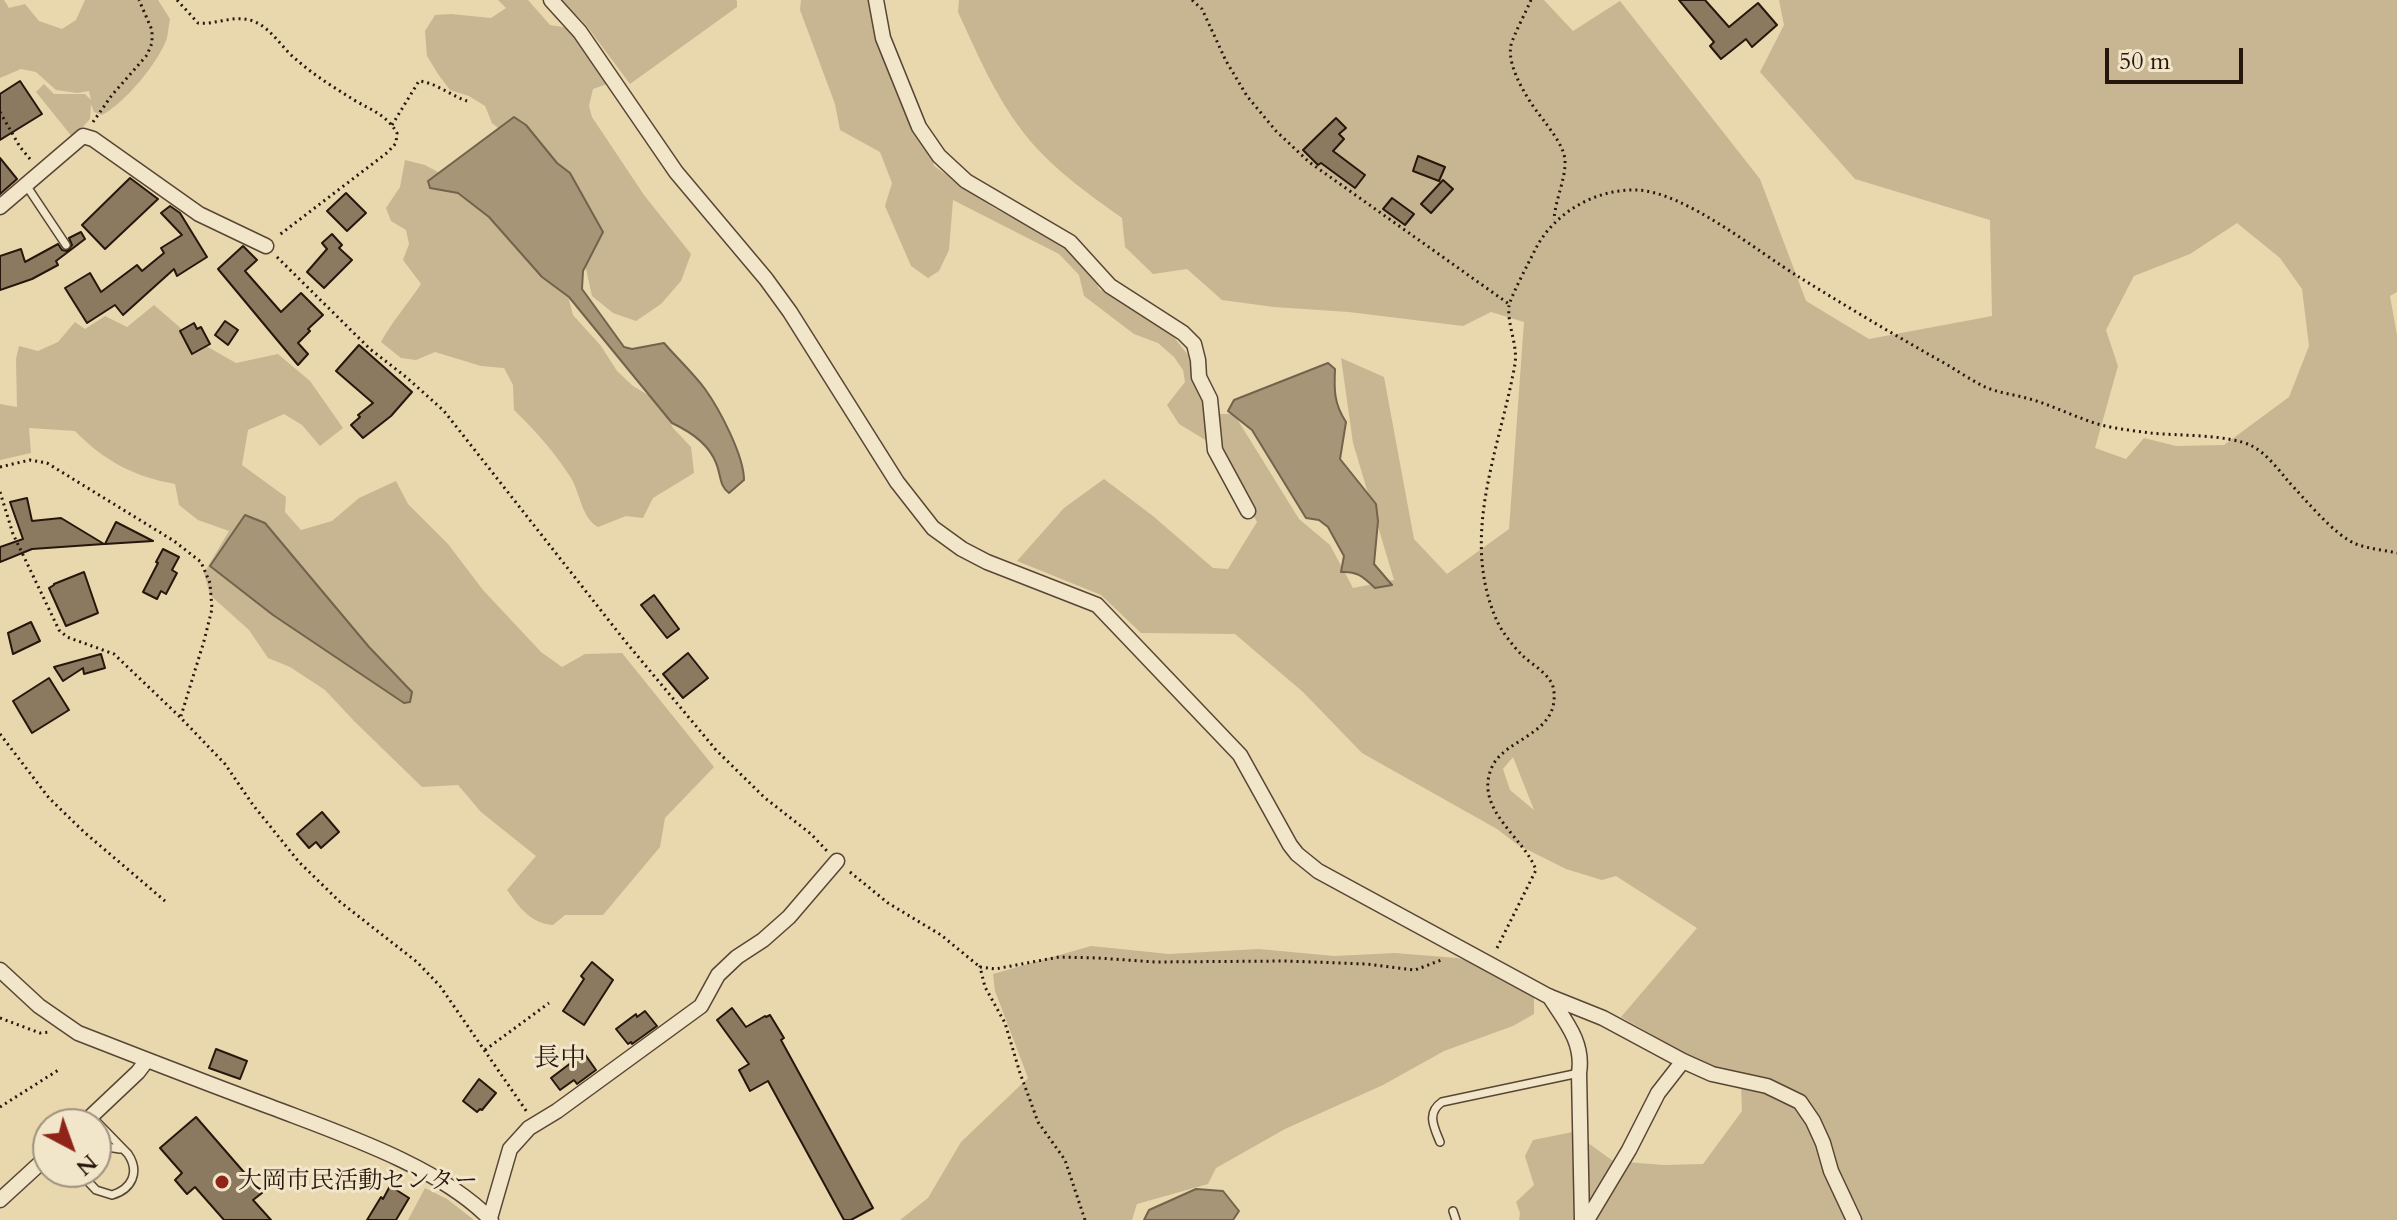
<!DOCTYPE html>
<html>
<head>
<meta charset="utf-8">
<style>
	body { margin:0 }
	#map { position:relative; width:2397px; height:1220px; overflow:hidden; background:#e9d7ae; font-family:Cardo,serif }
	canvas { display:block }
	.north { position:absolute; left:32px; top:1108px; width:80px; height:80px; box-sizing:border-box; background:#f1e5ca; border:2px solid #a0927e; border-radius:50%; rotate:139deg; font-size:22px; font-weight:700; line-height:32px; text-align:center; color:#27160c }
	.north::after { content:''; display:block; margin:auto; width:28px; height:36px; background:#8f2418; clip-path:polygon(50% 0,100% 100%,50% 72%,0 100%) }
	.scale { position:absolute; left:2105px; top:48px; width:138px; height:36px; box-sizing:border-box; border:4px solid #27160c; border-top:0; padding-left:10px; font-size:24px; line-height:28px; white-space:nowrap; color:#27160c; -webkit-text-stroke:6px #f1e5ca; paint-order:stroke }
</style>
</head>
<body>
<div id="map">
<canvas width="2397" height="1220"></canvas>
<div class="north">N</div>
<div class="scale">50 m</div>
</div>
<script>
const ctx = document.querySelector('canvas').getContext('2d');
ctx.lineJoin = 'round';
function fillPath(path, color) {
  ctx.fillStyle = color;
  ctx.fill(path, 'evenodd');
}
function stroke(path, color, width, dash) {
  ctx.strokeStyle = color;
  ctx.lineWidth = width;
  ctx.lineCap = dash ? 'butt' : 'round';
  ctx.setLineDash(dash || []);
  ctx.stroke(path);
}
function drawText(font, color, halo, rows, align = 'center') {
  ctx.font = font + ' Cardo,"Noto Serif JP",serif';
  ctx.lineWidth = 6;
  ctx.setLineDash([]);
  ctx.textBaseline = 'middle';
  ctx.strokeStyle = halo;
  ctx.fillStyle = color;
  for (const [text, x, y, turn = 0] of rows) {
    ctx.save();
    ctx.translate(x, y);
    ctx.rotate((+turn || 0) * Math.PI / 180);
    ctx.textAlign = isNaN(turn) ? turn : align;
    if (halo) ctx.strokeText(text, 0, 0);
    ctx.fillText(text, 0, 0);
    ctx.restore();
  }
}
const green = new Path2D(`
	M0,0H4L9,8L25,4L39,21L62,29L76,20L85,0H158L170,19C169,25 168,32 167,38C159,62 124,104 102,115L94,112L91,104L90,119L73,138L36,92L44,84L54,94H85L91,100L89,91L77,93L56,90L36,72L21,69L0,78Z
	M498,0H528L550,25L569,28L610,83L593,89L589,106L592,117L644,195L691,254L681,281L661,304L636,321L613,313L592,296L582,251L516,143L492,123L485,106L469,96L450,90L438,74L427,56L425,31L435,15L451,14L491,18L506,8Z
	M562,0H736L737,1V7L630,84L586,25Z
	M801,0H875L929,144L934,166L994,208L1068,247L1090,268L1099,289L1142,313L1173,336L1188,355L1200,396L1217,414H1234L1299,519L1330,545L1353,588L1394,580L1353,443L1341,358L1384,377L1414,539L1447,574L1509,529L1524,322L1491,312L1463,326L1349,312L1274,307L1222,300L1187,269L1153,274L1125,247L1122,218C1087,193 1050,167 1023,132C995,96 977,53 958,12L959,0H1544L1573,31L1620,1L1760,179L1806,301L1869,339L1992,316L1990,220L1855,179L1760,72L1784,25L1779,0H2397V292L2390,296L2397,335V1220H1519L1520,1213L1516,1202L1534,1185L1525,1156L1533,1140L1573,1132L1613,1161L1664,1165L1703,1164L1742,1111L1741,1085L1621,1017L1697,928L1616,876L1602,880L1566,869L1518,845L1497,829L1362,753L1303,692L1235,634L1141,633L1101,595L1017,561L1064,508L1104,479L1153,516L1213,568L1228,569L1257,522L1217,447L1179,424L1167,405L1185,382L1183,370L1174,357L1158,343L1134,334L1084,296L1079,275L1059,254L953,200L949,250L939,271L928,278L911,266L885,206L892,183L880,152L840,130L835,104L800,10ZM2237,223L2280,258L2302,289L2309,346L2289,397L2224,445L2176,446L2144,438L2126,459L2095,448L2118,366L2106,330L2134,276L2190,254ZM1513,757L1534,810L1510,790L1503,769Z
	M405,160L425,165L449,178L562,274L573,315L601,346L617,371L633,386L660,402L673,428L691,447L694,473L653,498L643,518L626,516L598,527C581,517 581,495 571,478C555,453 536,431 514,410L513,385L504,368L481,366L435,352L416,360L401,358L381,342C392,321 408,304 421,284L403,260L409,244L406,230L391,221L386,208L400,187Z
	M154,305L192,338L236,363L278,354L310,381L343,428L320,446L302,425L284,414L248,430L242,465L286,497L285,512L301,530L332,521L359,498L396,481L408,504L448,544L483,590L541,652L562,667L585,654L622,653L714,767L665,818L660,847L603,915H565L553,925C530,923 520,908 507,890L536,856L481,812L458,785L422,787L354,721L325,690L290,667L268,658L249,630L210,595L204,573L229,531L198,520L179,505L175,484C135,477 104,461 75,431L29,428L31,453L0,460V404L17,407L16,359L19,346L38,351L58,342L75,322L85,329L105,316L127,327Z
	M1091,946L1169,954L1259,949L1334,956L1395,953L1457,958L1485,966L1534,995V1014L1513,1026L1444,1051L1383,1085L1285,1129L1216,1168L1208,1184L1137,1204L1132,1220H900L928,1198L961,1142L1028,1078L995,991L993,974Z
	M425,1188L447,1199L474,1220H408Z`);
const water = new Path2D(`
	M514,117L526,125L557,163L570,173L603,232L583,271L582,289L624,347L632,349L664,343C677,358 693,373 705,389C720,410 744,456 744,480L729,493C719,486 721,474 716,463C709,444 689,431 672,423L569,297L542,277L489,217L458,193L430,188L428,181Z
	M1328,363L1335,369C1334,390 1334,404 1346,422L1340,459L1376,504L1378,521L1374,564L1392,585L1375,588C1363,577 1358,571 1341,572L1344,556L1328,527L1319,520L1306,518L1252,430L1228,411L1234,400Z
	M245,515L265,523L369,647L412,692L410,702L404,703L273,615L210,566Z
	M1196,1189L1223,1191L1239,1211L1233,1220H1144L1149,1210Z`);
const building = new Path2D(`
	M1679,0H1705L1729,27L1758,3L1777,25L1752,47L1746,39L1721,59L1710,46L1714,42Z
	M20,81L42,114L0,140V94Z
	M1336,118L1346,128L1339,134L1344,139L1333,151L1365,175L1355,188L1321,163L1318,165L1303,150Z
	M1418,156L1445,167L1439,181L1413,171Z
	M0,158L17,179L0,194Z
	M130,178L158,199L105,249L82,225Z
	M1443,180L1453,189L1431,213L1421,204Z
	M346,193L366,213L347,231L327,211Z
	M1392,198L1414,214L1405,225L1383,209Z
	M170,206L180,213L207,257L177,276L174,269L123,315L115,305L87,323L65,288L90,273L101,292L137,265L142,271L164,253L161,248L182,235L161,213Z
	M81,232L85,239L56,261L58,265L32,279L0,290V256L21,249L25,262L58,244L62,250L67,251L72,245L69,238Z
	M332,234L342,245L339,248L352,260L324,288L307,272L327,249L322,243Z
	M243,246L257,260L245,271L281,312L301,293L323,315L308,329L310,331L298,343L308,354L298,365L218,269Z
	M225,321L238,330L228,345L215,335Z
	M194,323L197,329L201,327L210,344L192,354L180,331Z
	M359,345L412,392L391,416L363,438L351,425L360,417L358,415L373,403L336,371Z
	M27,498L32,521L61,518L104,544L32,549L0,562V547L23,539L10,502Z
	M116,522L153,541L105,544Z
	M163,549L179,557L172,570L177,573L166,594L161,591L157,599L143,592L158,563L156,562Z
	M84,572L98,613L66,626L49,588L54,585V584Z
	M654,595L679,629L667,638L641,605Z
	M31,622L40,641L13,654L8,633Z
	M688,653L708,678L683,698L663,674Z
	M101,654L105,668L84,674L83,668L63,681L54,667Z
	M49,678L69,710L32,733L13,701Z
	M322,812L339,832L321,848L316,842L309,848L297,834Z
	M592,962L613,980L584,1025L563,1011L584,979L581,976Z
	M732,1008L746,1027L765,1016L766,1017L770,1015L784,1038L781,1040L873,1208L851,1220H844L768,1081L750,1091L739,1070L749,1064L717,1020Z
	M645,1011L657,1026L632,1044L631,1042L628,1044L616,1029L636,1014L637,1017Z
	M216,1049L247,1061L240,1079L209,1068Z
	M584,1053L596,1070L577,1084L574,1080L560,1090L551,1078Z
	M479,1079L496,1093L482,1110L480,1109L477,1112L463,1101Z
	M196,1117L262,1193L253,1200L271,1220H224L195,1187L187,1194L175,1180L182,1173L160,1148Z
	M390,1186L409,1198L396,1220H367L381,1197L383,1199Z`);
const path = new Path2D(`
	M177,0L198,23C216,25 235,14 253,21C272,28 282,49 298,61C315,76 335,88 354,100C371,110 387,115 397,133L396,143L388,152L278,236
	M1192,0L1202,9L1226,61L1247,96L1276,131L1309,162L1509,304
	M1531,0C1526,12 1514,34 1511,45C1506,68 1531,105 1545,122C1552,132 1564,147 1565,160C1566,179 1555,200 1554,220
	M0,112L20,147L30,159
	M93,122L112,95L147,55L152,43V30L139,0
	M392,125L419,81C436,83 450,95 467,101
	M277,257L370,349L406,377L444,411L625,641L716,750L765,798L811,834L827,851
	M0,467L30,460L47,463L174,541L201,562L210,583L212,609L204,641L181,716
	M0,492L13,534L59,630L67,637L114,654L180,717L225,764L253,805L299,862L339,901L417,962L440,986L527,1112
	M0,734L49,798L84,832L165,901
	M850,872L888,903L941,935L980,967
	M1497,948L1536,870C1524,837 1473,809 1492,767C1505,738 1558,735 1554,692C1553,675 1533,666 1522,655C1513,646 1502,632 1497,621C1459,536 1500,449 1515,364C1518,345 1507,325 1509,306C1510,298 1529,262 1534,252C1552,214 1594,189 1636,190C1684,191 1758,252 1799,277C1844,305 1891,333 1937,359C1952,367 1966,377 1981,385C1996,393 2013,394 2030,399C2054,406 2077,418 2101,425C2118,429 2135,431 2151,433C2179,436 2228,434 2252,446C2266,453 2278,469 2288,481C2304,498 2335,536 2356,544C2369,549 2384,550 2397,553
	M0,1018L40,1033L50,1032
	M485,1050L549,1003
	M0,1107L60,1069
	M1085,1220L1065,1160L1038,1122L1020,1073L1005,1023L985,987L980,967L995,969L1059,957L1098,958L1155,962L1286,961L1366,964L1415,970L1444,959`);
const service = new Path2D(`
	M26,185L66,245
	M1440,1142C1434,1127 1426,1113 1442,1102L1579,1073
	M96,1152L107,1147L120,1149
	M79,1172L96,1190L112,1195C132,1189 140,1172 128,1154L91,1116
	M1453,1211L1456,1220`);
const minor = new Path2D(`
	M551,0L580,32L676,172L766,279L790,312L897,482L933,528L962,549L987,562L1097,605L1240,755L1290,845L1297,854L1318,871L1548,996L1603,1018L1683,1061L1712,1074L1767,1086L1800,1102L1813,1121L1823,1143L1831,1171L1854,1220
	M876,0L883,38L919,127L939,156L966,181L1070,242L1110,286L1183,333L1194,344L1198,360L1199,377L1210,399L1215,450L1248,511
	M0,207L83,136L93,139L199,214L266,246
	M0,970L39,1006L78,1033C142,1058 206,1083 271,1107C339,1133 441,1167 491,1220
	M1549,996C1565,1021 1584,1042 1579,1073L1582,1220
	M83,1124L138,1072L147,1060
	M0,1200L48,1156
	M490,1218L510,1149L529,1128L557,1111L701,1006L718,975L737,957L763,940L789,917L837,861
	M1587,1220L1629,1150L1658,1093L1683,1061`);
const markers = [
	[222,1182,8,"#8f2418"]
];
const poiNames = [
	["大岡市民活動センター",238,1182]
];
const neighbourhoodNames = [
	["長中",560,1060]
];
fillPath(green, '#c8b692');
fillPath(water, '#a79577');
stroke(water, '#74624c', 2);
fillPath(building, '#8c7a60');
stroke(building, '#27160c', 2);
stroke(service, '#584634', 10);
stroke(minor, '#584634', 17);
stroke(path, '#27160c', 3, [2, 4]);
stroke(service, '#f1e5ca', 7);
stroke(minor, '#f1e5ca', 14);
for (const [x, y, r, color] of markers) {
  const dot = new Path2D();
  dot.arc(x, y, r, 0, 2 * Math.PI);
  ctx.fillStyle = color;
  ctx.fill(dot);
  stroke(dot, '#f1e5ca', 3);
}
drawText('24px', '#27160c', '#f1e5ca', poiNames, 'left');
drawText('26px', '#27160c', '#f1e5ca', neighbourhoodNames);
</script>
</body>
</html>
